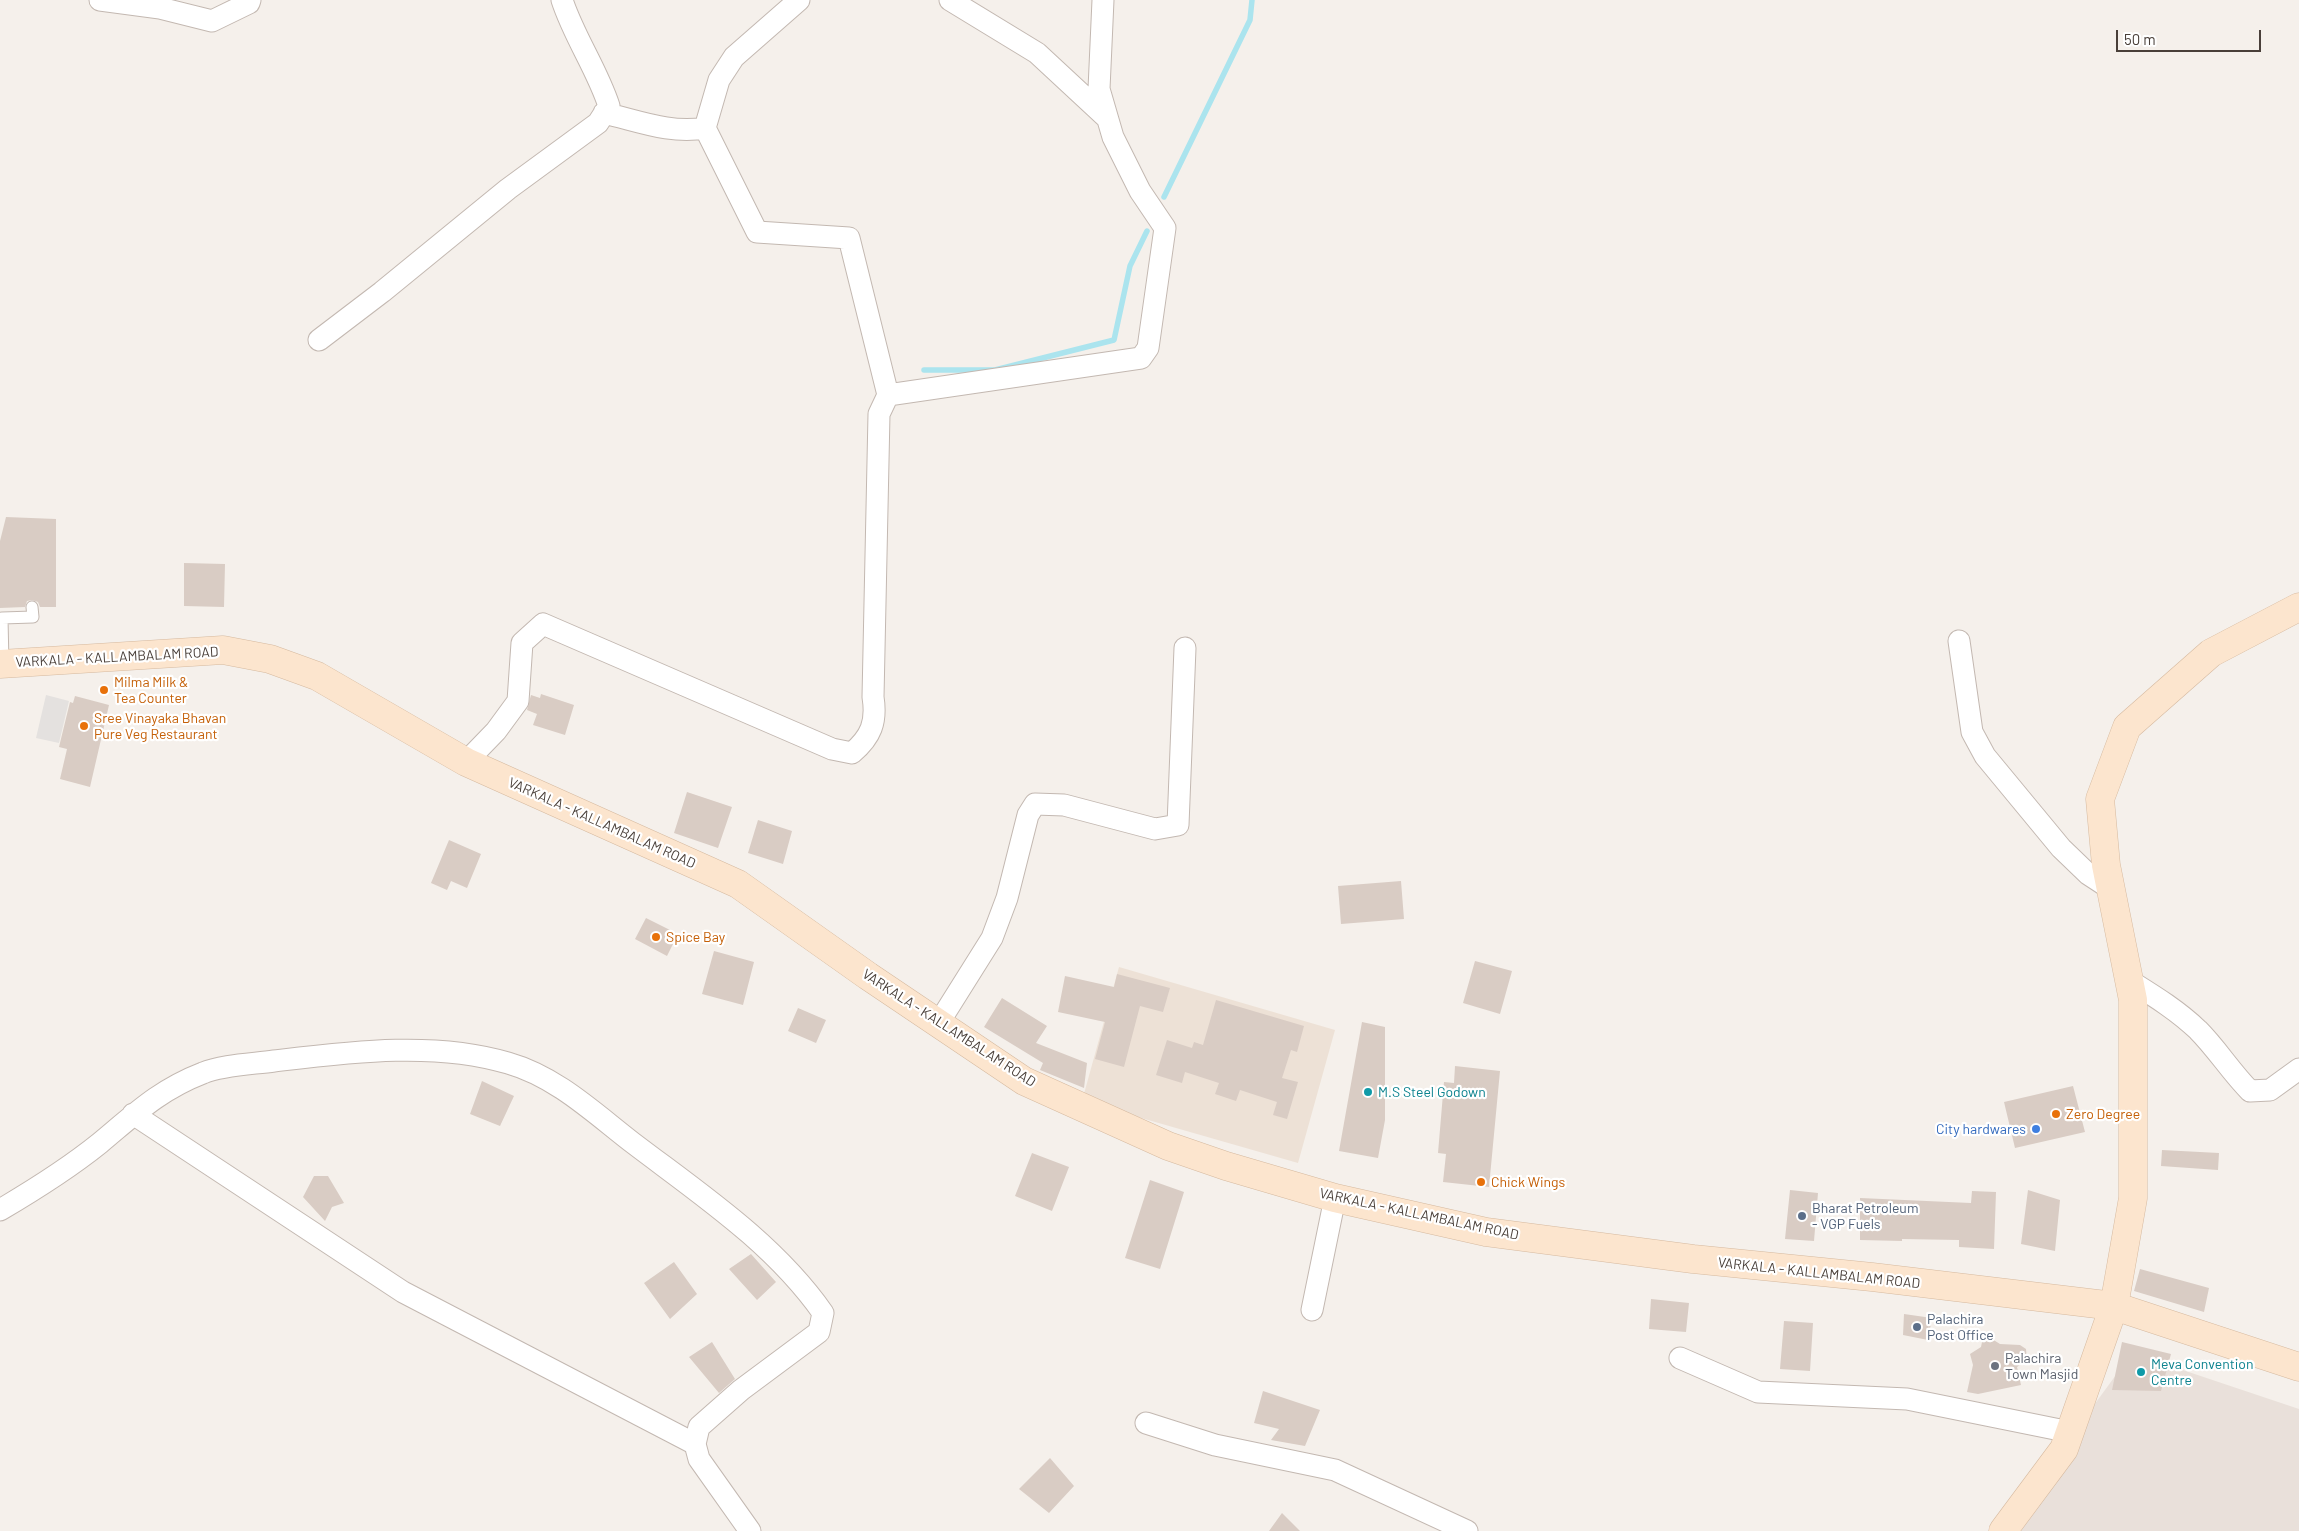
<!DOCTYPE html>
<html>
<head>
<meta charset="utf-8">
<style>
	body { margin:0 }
	#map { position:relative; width:2299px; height:1531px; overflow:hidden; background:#f5f0eb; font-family:Barlow,sans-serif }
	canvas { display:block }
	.scale { position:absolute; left:2116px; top:30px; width:145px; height:22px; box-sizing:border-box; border:2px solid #493f39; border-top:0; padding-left:6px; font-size:15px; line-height:18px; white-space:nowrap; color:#493f39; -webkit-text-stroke:4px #fff; paint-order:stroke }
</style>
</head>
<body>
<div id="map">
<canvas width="2299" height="1531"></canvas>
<div class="scale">50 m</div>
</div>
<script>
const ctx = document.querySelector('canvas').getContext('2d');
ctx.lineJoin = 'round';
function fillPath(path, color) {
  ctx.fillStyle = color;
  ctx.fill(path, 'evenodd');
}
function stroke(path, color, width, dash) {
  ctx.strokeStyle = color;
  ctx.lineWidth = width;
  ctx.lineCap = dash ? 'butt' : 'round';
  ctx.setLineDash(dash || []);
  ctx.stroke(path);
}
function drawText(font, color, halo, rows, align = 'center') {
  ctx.font = font + ' Barlow,sans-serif';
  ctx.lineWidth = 4.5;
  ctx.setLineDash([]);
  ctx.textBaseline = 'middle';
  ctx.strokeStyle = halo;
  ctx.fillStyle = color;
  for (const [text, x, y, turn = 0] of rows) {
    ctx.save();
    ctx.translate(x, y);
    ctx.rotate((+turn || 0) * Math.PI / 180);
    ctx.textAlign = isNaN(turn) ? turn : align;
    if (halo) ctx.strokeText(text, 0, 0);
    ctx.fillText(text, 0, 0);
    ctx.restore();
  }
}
const residential = new Path2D(`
	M2132,1353L2299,1409V1531H2002Z`);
const education = new Path2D(`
	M1119,967L1335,1030L1298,1163L1082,1101Z`);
const parking = new Path2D(`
	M46,695L69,701L59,743L36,738Z`);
const stream = new Path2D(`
	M1164,197L1250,20L1252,0
	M924,370H995L1114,340L1130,266L1147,231`);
const building = new Path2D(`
	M6,517L56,519V607H40L38,602L32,600L27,601L25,607L0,608V541Z
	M184,563L225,564L224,607L184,606Z
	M541,694L574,705L565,735L533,725L537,714L527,710L531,695L540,698Z
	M75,696L109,705L90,787L60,779L67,749L59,747L70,702L73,703Z
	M687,792L732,807L718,848L674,833Z
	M758,820L792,831L783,864L748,853Z
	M449,840L481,854L467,888L451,881L447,890L431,883Z
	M1401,881L1404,919L1341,924L1338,886Z
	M646,918L678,934L667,956L635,939Z
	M714,951L754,962L743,1005L702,994Z
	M1475,961L1512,971L1500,1014L1463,1003Z
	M1117,974L1170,988L1163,1012L1140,1006L1124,1067L1095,1059L1105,1022L1058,1012L1065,976L1114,987Z
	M1002,998L1047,1026L1036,1043L1087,1063L1084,1088L1040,1070L1043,1063L984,1027Z
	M1216,1000L1304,1026L1297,1052L1291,1050L1282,1078L1298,1082L1287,1119L1273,1115L1277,1102L1240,1090L1236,1101L1215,1094L1219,1083L1185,1072L1182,1083L1156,1075L1167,1040L1192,1048L1194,1042L1203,1045Z
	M798,1008L826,1020L816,1043L788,1031Z
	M1362,1022L1385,1027V1120L1378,1158L1339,1151Z
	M1455,1066L1500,1071L1489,1187L1443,1182L1446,1154L1438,1153L1444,1082L1454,1083Z
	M482,1081L514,1096L500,1126L470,1114Z
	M2073,1086L2085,1132L2015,1148L2004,1102Z
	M2162,1150L2219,1153L2218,1170L2161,1166Z
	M1032,1153L1069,1167L1052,1211L1015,1196Z
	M314,1176H328L344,1203L332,1207L325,1221L303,1197Z
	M1150,1180L1184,1192L1160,1269L1125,1258Z
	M1790,1190L1818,1193L1814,1241L1785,1239Z
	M2028,1190L2060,1200L2055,1251L2021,1244Z
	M1972,1191L1996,1192L1994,1249L1959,1247V1240L1902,1239V1241L1860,1240V1198L1971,1203Z
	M751,1254L776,1282L757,1300L729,1269Z
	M674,1262L697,1294L670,1319L644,1283Z
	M2140,1269L2209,1288L2204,1312L2134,1291Z
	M1651,1299L1689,1303L1686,1332L1649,1329Z
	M1904,1314L1932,1318L1928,1340L1903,1335Z
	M1784,1321L1813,1323L1810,1371L1780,1369Z
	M1992,1339L2000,1344L2020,1345L2026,1349L2027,1360L2017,1367L2021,1385L1978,1394L1967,1392L1973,1365L1970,1354L1981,1347L1982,1342Z
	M712,1342L735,1379L719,1393L689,1357Z
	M2122,1342L2171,1354L2161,1391L2112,1390Z
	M1263,1391L1320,1410L1305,1446L1271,1440L1279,1429L1254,1423Z
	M1050,1458L1074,1486L1049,1513L1019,1489Z
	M1282,1513L1300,1531H1269Z`);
const lane = new Path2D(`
	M3,664L2,618L33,617L32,607`);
const street = new Path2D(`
	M100,0L160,8L212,21L249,3L250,0
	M950,0L1037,53L1107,118
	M604,113C639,121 670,134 705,128L719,80L734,57L799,0
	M705,128L757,232L849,238L888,395
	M319,340L382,292L508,189L598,123L609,106C597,69 574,37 562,0
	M1959,641L1972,732L1985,756L2061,848L2088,874L2111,889
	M466,762L496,731L518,701L522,643L543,624L832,749L852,753C871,737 877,722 873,697L879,414L888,395L1141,358L1148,348L1165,228L1140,191L1113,137L1099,89L1103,0
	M2130,981C2154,996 2177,1010 2198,1030C2217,1049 2231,1072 2250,1091L2270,1090L2299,1069
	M938,1024L992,938L1007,898L1028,815L1035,804L1064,805L1155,829L1178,825L1185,648
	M133,1114L403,1292L695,1444
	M0,1210C34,1190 69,1168 100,1143C135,1114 159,1090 203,1073C222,1065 253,1064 274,1061C350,1052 434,1041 508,1063C557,1077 594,1113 633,1143C700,1194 774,1243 823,1313L819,1332L741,1390L699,1427L695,1444L699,1459L750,1531
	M1312,1310L1335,1198
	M1680,1358L1758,1392L1907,1399L2070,1432
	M1146,1423L1215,1445L1335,1470L1467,1531`);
const secondary = new Path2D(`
	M0,664L223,650L270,659L317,676L466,762L738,884L868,976L1024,1081L1168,1146L1226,1166L1335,1198L1486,1232L1693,1259L1872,1277L2114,1306L2299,1367
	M2003,1531L2064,1449L2114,1306L2133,1198V1000L2106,865L2100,799L2127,727L2211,653L2299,607`);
const markers = [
	[104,690,5,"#e8710a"],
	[84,726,5,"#e8710a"],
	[656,937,5,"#e8710a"],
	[1368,1092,5,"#0f9aa8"],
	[2056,1114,5,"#e8710a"],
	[2036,1129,5,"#3f7fe0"],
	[1481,1182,5,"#e8710a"],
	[1802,1216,5,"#5c6f8a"],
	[1917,1327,5,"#5c6f8a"],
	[1995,1366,5,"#6b7280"],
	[2141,1372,5,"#0f9aa8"]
];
const streetNames = [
	["VARKALA - KALLAMBALAM ROAD",117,657,-3],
	["VARKALA - KALLAMBALAM ROAD",602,823,24],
	["VARKALA - KALLAMBALAM ROAD",949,1028,33],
	["VARKALA - KALLAMBALAM ROAD",1419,1214,12],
	["VARKALA - KALLAMBALAM ROAD",1819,1273,6]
];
const foodNames = [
	["Milma Milk &",114,682],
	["Tea Counter",114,698],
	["Sree Vinayaka Bhavan",94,718],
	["Pure Veg Restaurant",94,734],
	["Spice Bay",666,937],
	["Zero Degree",2066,1114],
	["Chick Wings",1491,1182]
];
const cultureNames = [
	["M.S Steel Godown",1378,1092],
	["Meva Convention",2151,1364],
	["Centre",2151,1380]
];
const shopNames = [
	["City hardwares",2026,1129]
];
const serviceNames = [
	["Bharat Petroleum",1812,1208],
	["- VGP Fuels",1812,1224],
	["Palachira",1927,1319],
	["Post Office",1927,1335]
];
const worshipNames = [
	["Palachira",2005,1358],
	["Town Masjid",2005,1374]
];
fillPath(residential, '#e9e0da');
fillPath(education, '#ede1d6');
fillPath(parking, '#e4e1df');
stroke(stream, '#abe4ee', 5.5);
fillPath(building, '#d9ccc4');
stroke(lane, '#c3b8b1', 13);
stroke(street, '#c3b8b1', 23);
stroke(secondary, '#d5b99f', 29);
stroke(lane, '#fff', 11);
stroke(street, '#fff', 21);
stroke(secondary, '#fce5ce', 28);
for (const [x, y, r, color] of markers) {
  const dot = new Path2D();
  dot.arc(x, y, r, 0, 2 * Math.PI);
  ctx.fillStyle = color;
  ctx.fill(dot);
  stroke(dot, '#fff', 2);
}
drawText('14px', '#493f39', '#fff', streetNames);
drawText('14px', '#c56008', '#fff', foodNames, 'left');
drawText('14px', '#0d838f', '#fff', cultureNames, 'left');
drawText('14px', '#366cbe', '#fff', shopNames, 'right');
drawText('14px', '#4e5e75', '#fff', serviceNames, 'left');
drawText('14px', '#5b616d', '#fff', worshipNames, 'left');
</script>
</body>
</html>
